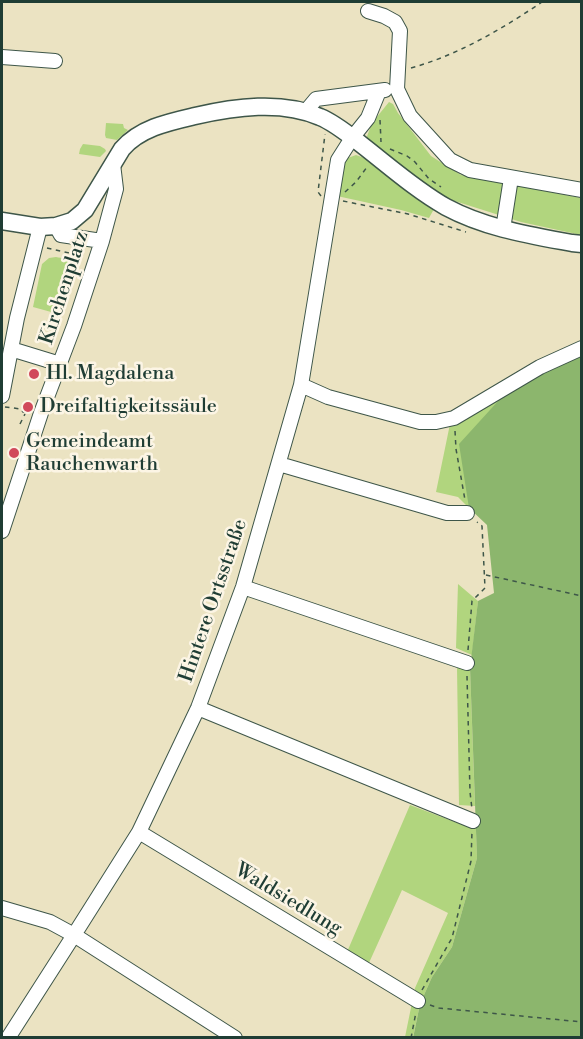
<!DOCTYPE html>
<html>
<head>
<meta charset="utf-8">
<style>
	body { margin:0 }
	#map { position:relative; width:583px; height:1039px; overflow:hidden; background:#ebe3c2; font-family:"Libre Bodoni",serif }
	canvas { display:block }
	.frame { position:absolute; inset:0; border:3px solid #1f3d34; pointer-events:none }
</style>
</head>
<body>
<div id="map">
<canvas width="583" height="1039"></canvas>
<div class="frame"></div>
</div>
<script>
const ctx = document.querySelector('canvas').getContext('2d');
ctx.lineJoin = 'round';
function fillPath(path, color) {
  ctx.fillStyle = color;
  ctx.fill(path, 'evenodd');
}
function stroke(path, color, width, dash) {
  ctx.strokeStyle = color;
  ctx.lineWidth = width;
  ctx.lineCap = dash ? 'butt' : 'round';
  ctx.setLineDash(dash || []);
  ctx.stroke(path);
}
function drawText(font, color, halo, rows, align = 'center') {
  ctx.font = font + ' "Libre Bodoni",serif';
  ctx.lineWidth = 5;
  ctx.setLineDash([]);
  ctx.textBaseline = 'middle';
  ctx.strokeStyle = halo;
  ctx.fillStyle = color;
  for (const [text, x, y, turn = 0] of rows) {
    ctx.save();
    ctx.translate(x, y);
    ctx.rotate((+turn || 0) * Math.PI / 180);
    ctx.textAlign = isNaN(turn) ? turn : align;
    if (halo) ctx.strokeText(text, 0, 0);
    ctx.fillText(text, 0, 0);
    ctx.restore();
  }
}
const green = new Path2D(`
	M389,102L393,104L398,113L431,156L461,175L581,198V235L521,222L442,197L366,139L372,123Z
	M106,123L123,124L124,128L128,130L117,140L106,138L105,135Z
	M83,144L100,146L105,149L106,151L100,157L79,154L80,149Z
	M356,155L367,159L434,209L429,218L401,210L337,196L345,159Z
	M56,257C62,258 70,259 74,264C80,272 65,305 62,315L33,307L42,264L49,258Z
	M510,388L469,508L458,497L436,492L450,424Z
	M458,584L478,601L472,655L456,648Z
	M457,667L470,668L475,806L459,805Z
	M410,805L460,824L476,828L477,858L452,947L432,977L420,1004L413,1037H405L415,988L448,913L402,890L368,965L347,952Z`);
const forest = new Path2D(`
	M581,353V1037L413,1038L420,1004L432,977L452,947L477,858L470,668L478,601L494,593L487,525L469,508L459,444L510,388Z`);
const path = new Path2D(`
	M411,68C458,55 502,29 542,2
	M380,120L381,142
	M390,149L407,156L415,162L429,179L441,187
	M345,192L356,182L367,167
	M321,196L318,192L325,134
	M343,201L408,214L466,232
	M47,248L83,256
	M5,407L21,409L23,412L28,413
	M22,408L25,402H28L31,403
	M20,424L25,414
	M455,431L456,449L465,500
	M486,575L582,596
	M468,650L472,601L485,588L482,526L477,522
	M467,676L470,792L472,809
	M422,990L452,938L471,861L472,831
	M430,1005L439,1008L582,1022
	M411,1038L416,1012`);
const minor = new Path2D(`
	M368,11L384,16L395,22L400,31L397,89L410,116L450,160L470,170L582,190
	M2,57L55,61
	M306,111L316,99L385,90
	M56,226L61,235L102,241
	M503,229L511,178
	M11,349L60,364
	M301,385L328,397L420,422H436L454,418L540,367L582,348
	M2,396L17,318L40,227
	M279,464L447,513H467
	M2,531L41,413L74,326L102,241L116,189L113,164
	M243,587L467,663
	M198,708L473,821
	M139,832L418,1001
	M2,908L50,922L74,935L235,1038
	M8,1038L74,935L139,832L198,708L243,587L301,385L338,160L352,138L368,118L379,91`);
const major = new Path2D(`
	M2,221L40,227L56,226L72,221L85,210L122,149C140,128 169,122 195,116C234,107 282,100 320,117C335,123 349,135 362,145C389,166 416,190 446,207C485,228 529,235 572,243L582,244`);
const markers = [
	[34,374,6,"#d1495b"],
	[28,407,6,"#d1495b"],
	[14,453,6,"#d1495b"]
];
const streetNames = [
	["Kirchenplatz",65,288,-72],
	["Hintere Ortsstraße",214,601,-71],
	["Waldsiedlung",288,900,31]
];
const poiNames = [
	["Hl. Magdalena",46,374],
	["Dreifaltigkeitssäule",40,407],
	["Gemeindeamt",26,442],
	["Rauchenwarth",26,465]
];
fillPath(green, '#b1d57e');
fillPath(forest, '#8cb66d');
stroke(minor, '#3e5649', 16);
stroke(major, '#3e5649', 19);
stroke(path, '#3e5649', 1.5, [4.5, 4.5]);
stroke(minor, '#fff', 14);
stroke(major, '#fff', 16);
for (const [x, y, r, color] of markers) {
  const dot = new Path2D();
  dot.arc(x, y, r, 0, 2 * Math.PI);
  ctx.fillStyle = color;
  ctx.fill(dot);
  stroke(dot, '#fcf5e5', 2);
}
drawText('20px', '#1f3d34', '#fcf5e5', streetNames);
drawText('20px', '#1f3d34', '#fcf5e5', poiNames, 'left');
</script>
</body>
</html>
